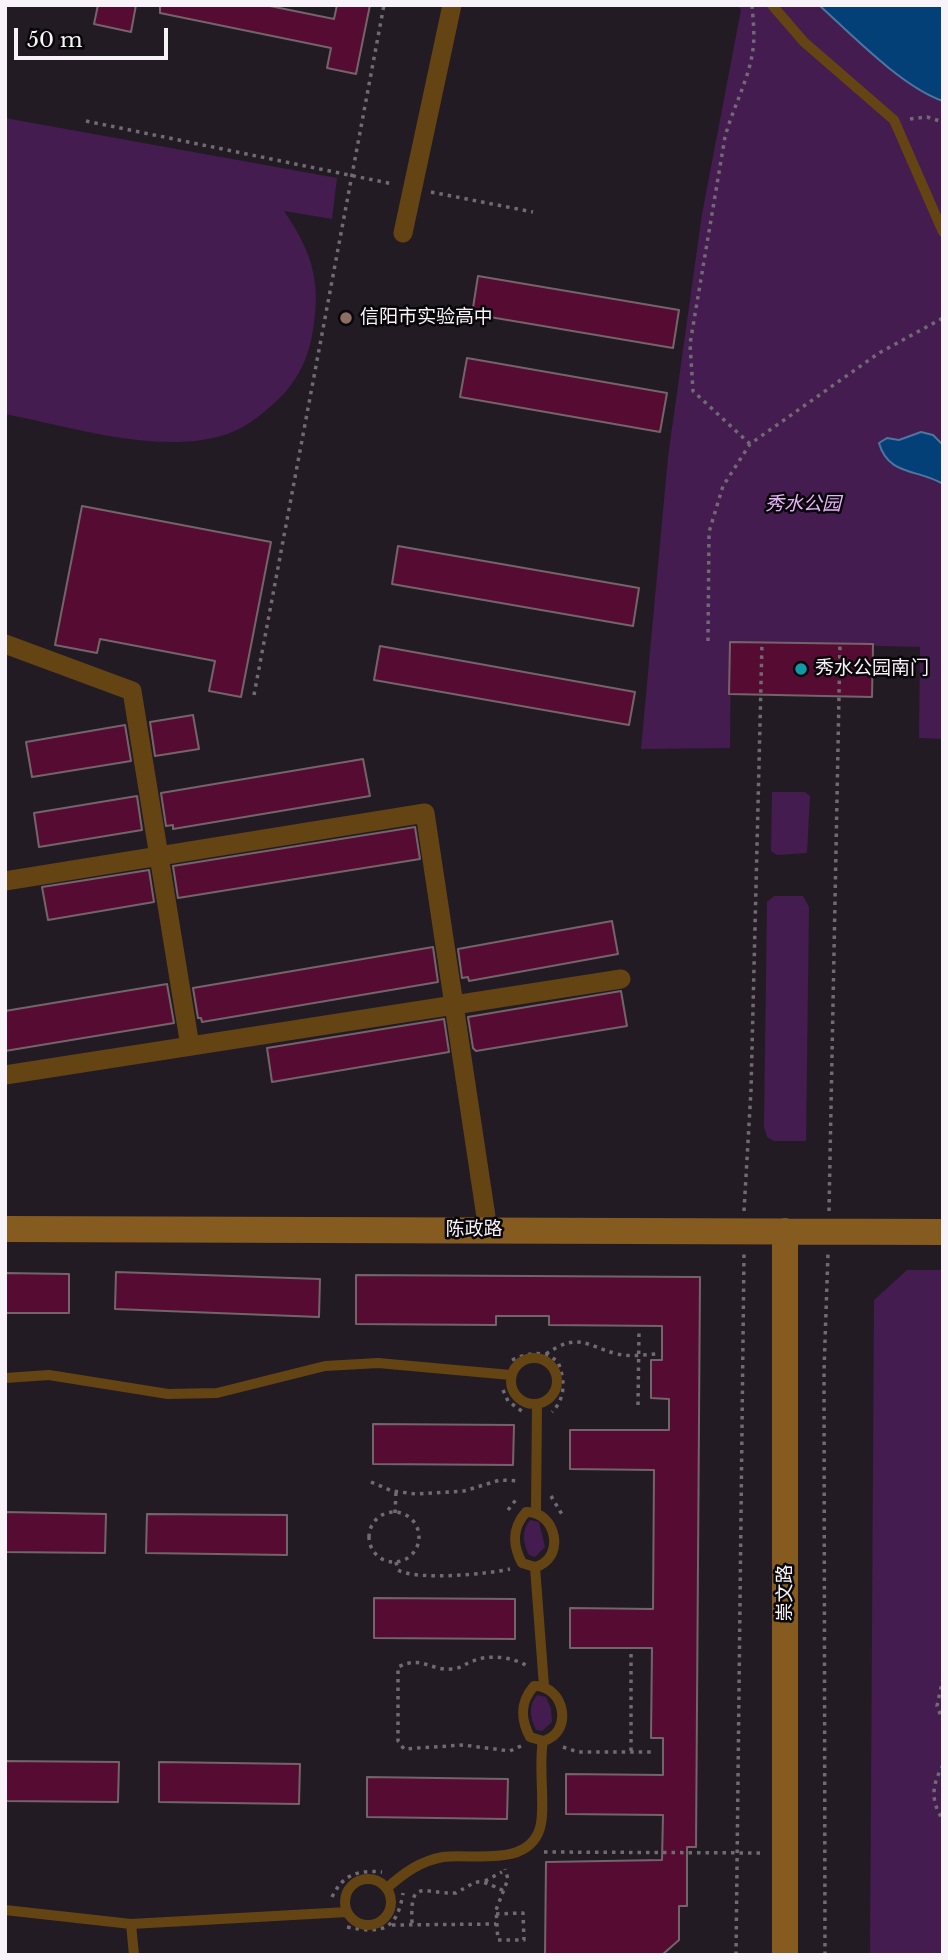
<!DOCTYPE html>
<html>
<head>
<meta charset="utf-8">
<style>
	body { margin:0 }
	#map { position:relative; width:948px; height:1960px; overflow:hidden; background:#221b24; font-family:"Libre Baskerville",serif }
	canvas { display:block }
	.frame { position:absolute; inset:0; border:7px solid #f8f3f9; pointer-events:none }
	.scale { position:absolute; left:14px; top:28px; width:154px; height:32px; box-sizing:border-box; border:4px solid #f8f3f9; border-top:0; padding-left:9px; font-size:21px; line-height:24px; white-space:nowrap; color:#f8f3f9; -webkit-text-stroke:5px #09070a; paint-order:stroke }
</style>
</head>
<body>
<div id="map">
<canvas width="948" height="1960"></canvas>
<div class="frame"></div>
<div class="scale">50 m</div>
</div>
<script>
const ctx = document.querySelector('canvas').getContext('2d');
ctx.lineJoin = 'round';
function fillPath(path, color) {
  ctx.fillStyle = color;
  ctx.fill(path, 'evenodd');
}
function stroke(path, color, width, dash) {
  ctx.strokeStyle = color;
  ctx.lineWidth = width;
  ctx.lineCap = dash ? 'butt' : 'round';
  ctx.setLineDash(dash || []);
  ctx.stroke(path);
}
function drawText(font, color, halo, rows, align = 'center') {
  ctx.font = font + ' "Libre Baskerville","Noto Sans SC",serif';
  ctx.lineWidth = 5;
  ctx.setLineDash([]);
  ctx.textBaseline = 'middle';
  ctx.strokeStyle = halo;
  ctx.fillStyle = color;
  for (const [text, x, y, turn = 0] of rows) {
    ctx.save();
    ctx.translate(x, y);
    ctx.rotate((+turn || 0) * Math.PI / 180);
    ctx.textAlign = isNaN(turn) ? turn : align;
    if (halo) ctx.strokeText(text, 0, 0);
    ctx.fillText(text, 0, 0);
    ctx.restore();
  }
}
const green = new Path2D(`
	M737,5H943V739L919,738L920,647L731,642L730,748L641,749L668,457L702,214L741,10Z
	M5,118L337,178L332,219L284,211C315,256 322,287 311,341C305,367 291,390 270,407C258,417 246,427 230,433C164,457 73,427 5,414Z
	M772,792H805L810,796L807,853L777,855L771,851Z
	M774,896H803L809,907L806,1141H774L767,1137L764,1127L767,902Z
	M907,1270H943V1955H870L874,1300Z
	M530,1520L539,1522L545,1547L535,1557L529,1555C523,1543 521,1531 530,1520Z
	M537,1695L546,1697L551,1709L552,1722L542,1731L536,1730C530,1718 528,1705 537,1695Z`);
const water = new Path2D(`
	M819,5H943V101C902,87 852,35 819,5Z
	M921,432L933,435L942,444L943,484C919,469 888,476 879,443L887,438L899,440Z`);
const building = new Path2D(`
	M98,5H136L131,32L94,24Z
	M160,5H265L334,19L337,5H370L356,74L327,68L331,48L160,13Z
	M478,276L679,310L673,348L472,314Z
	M467,358L667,393L660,432L460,397Z
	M82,506L271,542L241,697L209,691L215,661L100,639L97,653L55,645Z
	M398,546L639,588L633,626L392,584Z
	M730,642L873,644L872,697L729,694Z
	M380,646L635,692L629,725L374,680Z
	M193,715L199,749L155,756L150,722Z
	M125,725L131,761L32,777L26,742Z
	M363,759L370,796L173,829V825L166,826L161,793Z
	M137,796L142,830L39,847L34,813Z
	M415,827L420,859L178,898L173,866Z
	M149,870L154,902L48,920L42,887Z
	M612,921L618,954L469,981L468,977L462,978L458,949Z
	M433,947L438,982L202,1022L201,1018H198L193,988Z
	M167,984L174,1023L5,1051V1011Z
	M621,991L627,1026L476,1051L473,1048L468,1017Z
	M444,1019L449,1052L272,1082L267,1048Z
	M116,1272L320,1279L319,1317L115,1309Z
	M5,1273L69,1274V1313H5Z
	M356,1275L700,1277L696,1847H687V1906H679V1940L662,1955H545L546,1862L662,1860L663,1815L566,1814V1774L663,1775V1738H651L652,1648H570V1608L653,1609L654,1470L570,1469V1430H669V1399L651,1398V1360H662V1326L549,1325V1316H496V1325L356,1324Z
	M373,1424L514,1425L513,1465L373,1464Z
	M5,1512L106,1514L105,1553L5,1552Z
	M147,1514L287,1515V1555L146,1553Z
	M374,1598L515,1599V1639L374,1638Z
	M5,1761L119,1762L118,1802L5,1801Z
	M159,1762L300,1764L299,1804L159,1802Z
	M367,1777L508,1779L507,1819L367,1817Z`);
const path = new Path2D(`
	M910,119L927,117L943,122
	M86,121L393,184
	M431,192L533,212
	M750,444L693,391L690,344L725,137C733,107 749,80 753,49C755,35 753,19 752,5
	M708,641L709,532L723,486L750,444L879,353L943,318
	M254,695L384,5
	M744,1211L751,1090L762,643
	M829,1211L840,644
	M546,1354C579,1332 584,1345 617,1354C630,1357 643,1355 656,1354
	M512,1360C528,1353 544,1349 558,1362C565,1380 566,1398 552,1412
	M503,1390L508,1401L523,1412
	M638,1405L639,1330
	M371,1482L392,1491L416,1494L464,1491L500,1480L520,1481
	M551,1496L563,1516
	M508,1510L518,1497
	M369 1537a25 25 0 1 1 50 0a25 25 0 1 1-50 0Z
	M395,1513L396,1492
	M396,1562L398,1570C417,1581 488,1574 510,1569
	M631,1654V1752
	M943,1678L937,1706L943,1721
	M521,1746L510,1751L463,1745L404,1749L398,1741V1667C422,1655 430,1671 452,1669C460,1669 466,1663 473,1661C489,1654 513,1657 527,1666
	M563,1747L578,1752H654
	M943,1765C932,1785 930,1800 943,1820
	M544,1852L764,1853
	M485,1881L502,1872
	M332,1897C343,1874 358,1870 382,1872
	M496,1914L523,1913L524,1940H498C497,1930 497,1920 496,1910L508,1879L505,1869
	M412,1923C410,1877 422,1894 456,1893C481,1879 476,1878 504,1891
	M392,1925L496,1924
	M347,1927C383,1934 397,1930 403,1893
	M736,1955L744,1253
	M825,1955L824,1371L828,1253`);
const lane = new Path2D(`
	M772,5L804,42L894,120L943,232
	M511 1381a23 23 0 1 1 46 0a23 23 0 1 1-46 0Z
	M5,1378L49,1375L168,1394L217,1393L325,1366L378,1363L511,1375
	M526,1512C557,1511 566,1559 535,1567L522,1563C512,1544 512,1528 526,1512Z
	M536,1512L537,1404
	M535,1567L544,1686
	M534,1686C565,1685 574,1733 543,1741L530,1737C520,1718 520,1702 534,1686Z
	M345 1902a23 23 0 1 1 46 0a23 23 0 1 1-46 0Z
	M387,1888C404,1873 420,1861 443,1857C472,1853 528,1868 540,1828C546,1808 538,1766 543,1741
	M5,1910L131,1924L347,1912
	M131,1924L134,1955`);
const street = new Path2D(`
	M403,233L452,5
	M5,644L132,691L190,1046
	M5,881L425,813L488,1230
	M5,1075L621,979`);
const secondary = new Path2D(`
	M5,1229L943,1232
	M785,1231V1955`);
const markers = [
	[346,318,7,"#8d6e63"],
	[801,669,7,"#0f9aa8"]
];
const poiNames = [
	["信阳市实验高中",360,318],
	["秀水公园南门",815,669]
];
const parkNames = [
	["秀水公园",803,505]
];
const streetNames = [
	["陈政路",474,1230],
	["崇文路",786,1593,-90]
];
fillPath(green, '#441c50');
fillPath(water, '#044078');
stroke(water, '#4d769f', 2);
fillPath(building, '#560c32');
stroke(building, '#736469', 2);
stroke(path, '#706a72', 3.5, [3.5, 5]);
stroke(lane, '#654414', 10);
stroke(street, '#654414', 19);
stroke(secondary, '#865b1f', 26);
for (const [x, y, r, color] of markers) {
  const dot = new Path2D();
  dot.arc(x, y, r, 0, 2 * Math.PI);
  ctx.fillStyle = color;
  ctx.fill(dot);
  stroke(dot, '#09070a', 2.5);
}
drawText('19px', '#f8f3f9', '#09070a', poiNames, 'left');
drawText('italic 19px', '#e8b3fa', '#09070a', parkNames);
drawText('19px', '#f8f3f9', '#09070a', streetNames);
</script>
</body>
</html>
